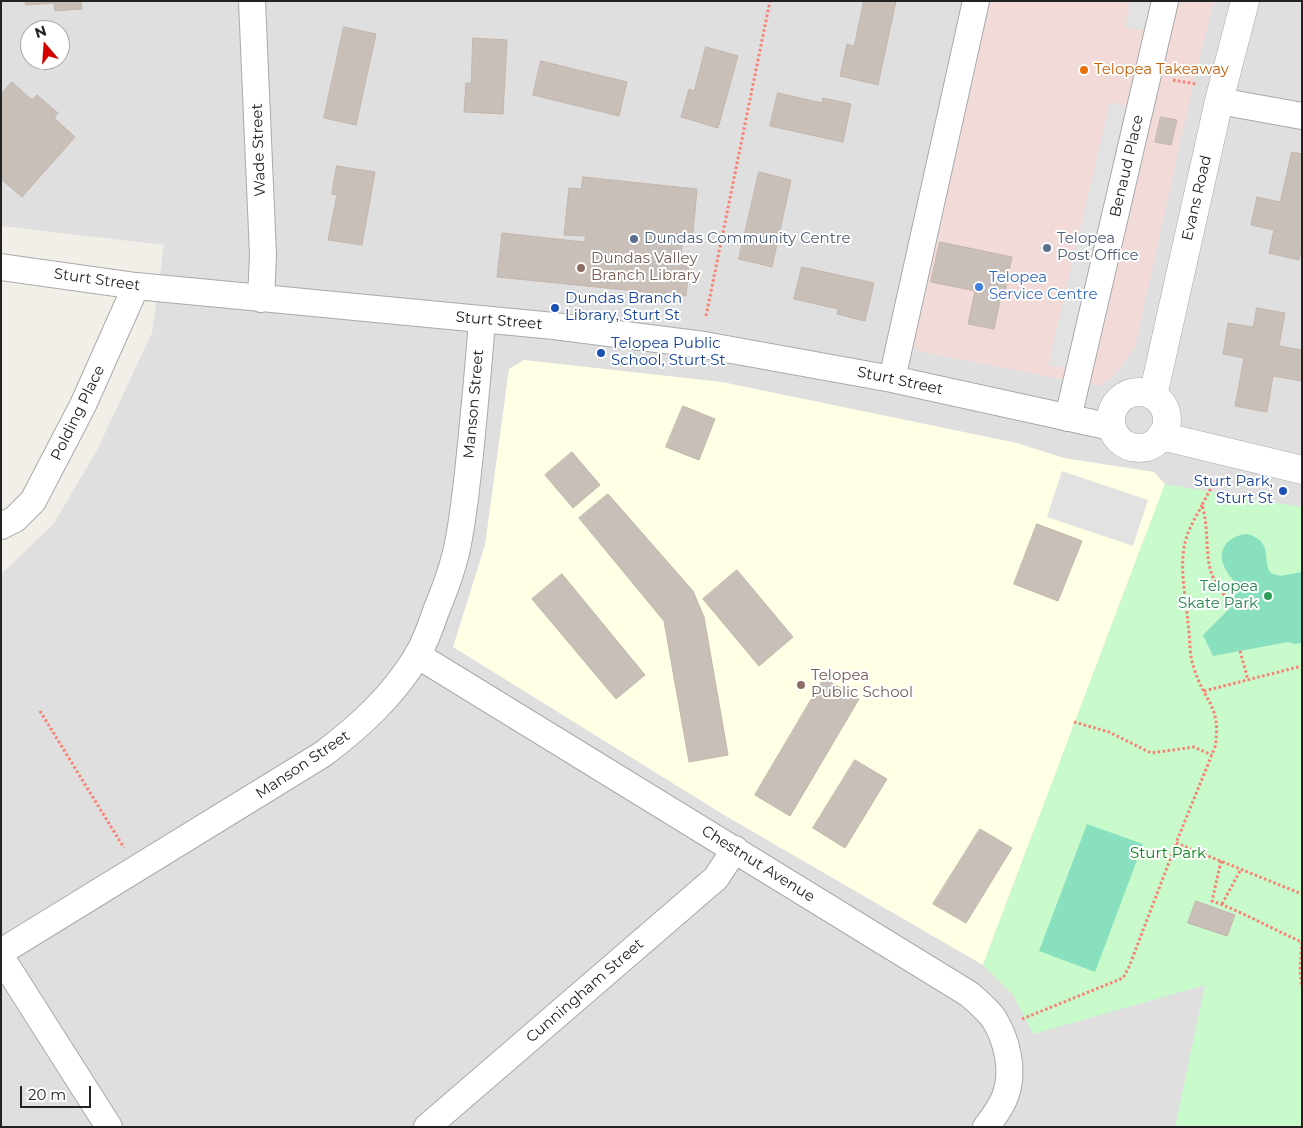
<!DOCTYPE html>
<html>
<head>
<meta charset="utf-8">
<style>
	body { margin:0 }
	#map { position:relative; width:1303px; height:1128px; overflow:hidden; background:#f2efe9; font-family:Montserrat,sans-serif }
	canvas { display:block }
	.frame { position:absolute; inset:0; border:2px solid #222; pointer-events:none }
	.north { position:absolute; left:20px; top:20px; width:50px; height:50px; box-sizing:border-box; background:#fff; border:1px solid #a7a7a7; border-radius:50%; rotate:342deg; font-size:14px; font-weight:700; line-height:20px; text-align:center; color:#222 }
	.north::after { content:''; display:block; margin:auto; width:18px; height:22px; background:#d40000; clip-path:polygon(50% 0,100% 100%,50% 72%,0 100%) }
	.scale { position:absolute; left:20px; top:1086px; width:71px; height:22px; box-sizing:border-box; border:2px solid #222; border-top:0; padding-left:6px; font-size:15px; line-height:18px; white-space:nowrap; color:#222; -webkit-text-stroke:4px #fff; paint-order:stroke }
</style>
</head>
<body>
<div id="map">
<canvas width="1303" height="1128"></canvas>
<div class="frame"></div>
<div class="north">N</div>
<div class="scale">20 m</div>
</div>
<script>
const ctx = document.querySelector('canvas').getContext('2d');
ctx.lineJoin = 'round';
function fillPath(path, color) {
  ctx.fillStyle = color;
  ctx.fill(path, 'evenodd');
}
function stroke(path, color, width, dash) {
  ctx.strokeStyle = color;
  ctx.lineWidth = width;
  ctx.lineCap = dash ? 'butt' : 'round';
  ctx.setLineDash(dash || []);
  ctx.stroke(path);
}
function drawText(font, color, halo, rows, align = 'center') {
  ctx.font = font + ' Montserrat,sans-serif';
  ctx.lineWidth = 4;
  ctx.setLineDash([]);
  ctx.textBaseline = 'middle';
  ctx.strokeStyle = halo;
  ctx.fillStyle = color;
  for (const [text, x, y, turn = 0] of rows) {
    ctx.save();
    ctx.translate(x, y);
    ctx.rotate((+turn || 0) * Math.PI / 180);
    ctx.textAlign = isNaN(turn) ? turn : align;
    if (halo) ctx.strokeText(text, 0, 0);
    ctx.fillText(text, 0, 0);
    ctx.restore();
  }
}
const residential = new Path2D(`
	M1,1H1302V1127H1V573L6,570L54,523L96,452L152,333L164,245L1,226ZM30,30H60V60H30Z`);
const commercial = new Path2D(`
	M991,1H1214L1195,76L1135,347L1114,376L1099,386L921,352L911,343Z`);
const education = new Path2D(`
	M524,360L722,382L1017,443L1064,458L1154,472L1165,484L983,965L724,815L453,647L485,545L509,369Z`);
const park = new Path2D(`
	M1165,484L1302,507V1127H1175L1205,985L1033,1034L1013,995L983,965Z`);
const pitch = new Path2D(`
	M1247,534C1275,542 1261,561 1271,573L1280,576L1302,572V643L1294,644L1288,642L1213,656L1203,635L1235,603L1232,599L1239,590C1236,581 1227,575 1224,566C1216,548 1231,535 1247,534Z
	M1087,824L1143,844L1095,972L1039,951Z`);
const parking = new Path2D(`
	M1131,1H1176L1168,35L1125,27Z
	M1110,102L1148,111L1088,372L1048,365Z
	M1062,471L1148,500L1133,546L1047,517Z`);
const building = new Path2D(`
	M25,1H81L82,9L55,11L54,3L26,5Z
	M864,1H896L878,85L840,76L847,44L854,46Z
	M344,27L376,34L356,125L324,118Z
	M473,38L507,40L503,114L464,112L466,83H471Z
	M706,47L738,56L718,128L681,117L689,89L694,91Z
	M541,61L627,82L619,116L533,95Z
	M12,82L32,100L37,95L58,113L54,118L75,137L22,197L1,179V94Z
	M778,93L822,103L823,98L851,104L843,142L770,126Z
	M1161,117L1177,120L1171,145L1155,142Z
	M1292,152L1302,154V247L1299,260L1269,253L1274,230L1251,225L1257,197L1280,202Z
	M337,166L375,172L362,245L328,240L337,195L332,194Z
	M759,172L791,180L772,267L739,259Z
	M583,177L697,189L693,233L684,232L681,254L690,255L686,296L497,277L502,233L584,242L586,236L564,235L569,188L581,189Z
	M940,242L1012,257L1004,297L1001,296L994,329L968,324L975,291L931,282Z
	M802,267L874,283L865,321L837,314L838,309L794,299Z
	M1257,308L1285,313L1279,346L1302,350V381L1273,376L1267,412L1235,406L1244,358L1223,354L1228,323L1253,327Z
	M683,406L715,419L699,460L666,447Z
	M572,452L600,485L573,508L545,475Z
	M608,494L693,591L704,617L728,755L689,762L664,621L579,518Z
	M1037,524L1082,541L1058,601L1014,584Z
	M737,570L793,637L759,666L703,599Z
	M562,574L645,675L616,699L532,599Z
	M824,678L859,699L790,816L755,795Z
	M855,760L887,779L845,848L813,828Z
	M980,829L1012,848L966,923L933,904Z
	M1196,901L1235,915L1227,936L1188,923Z`);
const path = new Path2D(`
	M1173,80L1196,84
	M706,316L770,1
	M1215,480L1202,505C1209,527 1205,553 1211,572C1215,584 1225,596 1232,606
	M1202,505C1196,517 1188,529 1185,543C1179,568 1186,597 1188,623C1190,638 1189,654 1194,668C1204,702 1222,706 1215,747L1176,843L1302,894
	M1240,651L1248,680
	M1204,691L1302,666
	M40,711L124,848
	M1074,722L1109,732L1151,753L1194,747L1212,755
	M1221,861L1212,901C1243,912 1272,929 1302,942
	M1222,904L1241,869
	M1302,942L1300,969L1302,988
	M1022,1019L1123,978L1129,967L1176,844`);
const minor = new Path2D(`
	M252,1L263,255L261,299
	M1219,101L1302,116
	M1,267L136,286L554,326L704,345L892,379L1111,427
	M892,379L976,1
	M1068,418L1165,1
	M1,526L15,519L33,501L83,405L136,286
	M417,655L969,994C978,1002 988,1010 994,1019C1007,1040 1014,1070 1006,1094C1002,1106 994,1117 986,1127
	M1,952L323,754C360,726 393,696 417,656C425,642 431,626 436,611C444,592 451,573 456,553C464,518 467,481 471,444C475,403 479,361 482,320
	M1,957L109,1127
	M427,1127L716,878L735,849`);
const tertiary = new Path2D(`
	M1111 420a28 28 0 1 1 56 0a28 28 0 1 1-56 0Z
	M1153,396L1219,101L1245,1
	M1161,436L1302,470`);
const markers = [
	[1084,70,5,"#e8710a"],
	[634,239,5,"#5c6f8a"],
	[1047,248,5,"#5c6f8a"],
	[581,268,5,"#8d6e63"],
	[979,287,5,"#3f7fe0"],
	[555,308,5,"#1a4fb4"],
	[601,353,5,"#1a4fb4"],
	[1283,491,5,"#1a4fb4"],
	[1268,596,5,"#2e9e5b"],
	[801,685,5,"#8d6e63"]
];
const foodNames = [
	["Telopea Takeaway",1094,70]
];
const streetNames = [
	["Wade Street",259,150,-92],
	["Benaud Place",1127,166,-77],
	["Evans Road",1197,198,-77],
	["Sturt Street",97,280,8],
	["Sturt Street",499,321,5],
	["Sturt Street",900,381,12],
	["Manson Street",474,404,-85],
	["Polding Place",78,413,-64],
	["Manson Street",303,765,-34],
	["Chestnut Avenue",758,864,32],
	["Cunningham Street",585,991,-41]
];
const serviceNames = [
	["Dundas Community Centre",644,239],
	["Telopea",1057,239],
	["Post Office",1057,256]
];
const educationNames = [
	["Dundas Valley",591,259],
	["Branch Library",591,276],
	["Telopea",811,676],
	["Public School",811,693]
];
const shopNames = [
	["Telopea",989,278],
	["Service Centre",989,295]
];
const transitNames = [
	["Dundas Branch",565,299],
	["Library, Sturt St",565,316],
	["Telopea Public",611,344],
	["School, Sturt St",611,361],
	["Sturt Park,",1273,482,"right"],
	["Sturt St",1273,499,"right"]
];
const leisureNames = [
	["Telopea",1258,587],
	["Skate Park",1258,604]
];
const parkNames = [
	["Sturt Park",1168,854]
];
fillPath(residential, '#e0dfdf');
fillPath(commercial, '#f2dad9');
fillPath(education, '#ffffe5');
fillPath(park, '#c8facc');
fillPath(pitch, '#88e0be');
fillPath(parking, '#e2e2e2');
fillPath(building, '#c7bfb8');
stroke(building, '#c4b6ab', 1);
stroke(minor, '#a9a9a9', 28);
stroke(tertiary, '#a9a9a9', 29);
stroke(path, '#fa8072', 3, [2.5, 2.5]);
stroke(minor, '#fff', 26);
stroke(tertiary, '#fff', 28);
for (const [x, y, r, color] of markers) {
  const dot = new Path2D();
  dot.arc(x, y, r, 0, 2 * Math.PI);
  ctx.fillStyle = color;
  ctx.fill(dot);
  stroke(dot, '#fff', 2);
}
drawText('15px', '#c56008', '#fff', foodNames, 'left');
drawText('15px', '#222', '#fff', streetNames);
drawText('15px', '#4e5e75', '#fff', serviceNames, 'left');
drawText('15px', '#785e54', '#fff', educationNames, 'left');
drawText('15px', '#366cbe', '#fff', shopNames, 'left');
drawText('15px', '#164399', '#fff', transitNames, 'left');
drawText('15px', '#27864d', '#fff', leisureNames, 'right');
drawText('15px', '#0c8416', '#fff', parkNames);
</script>
</body>
</html>
